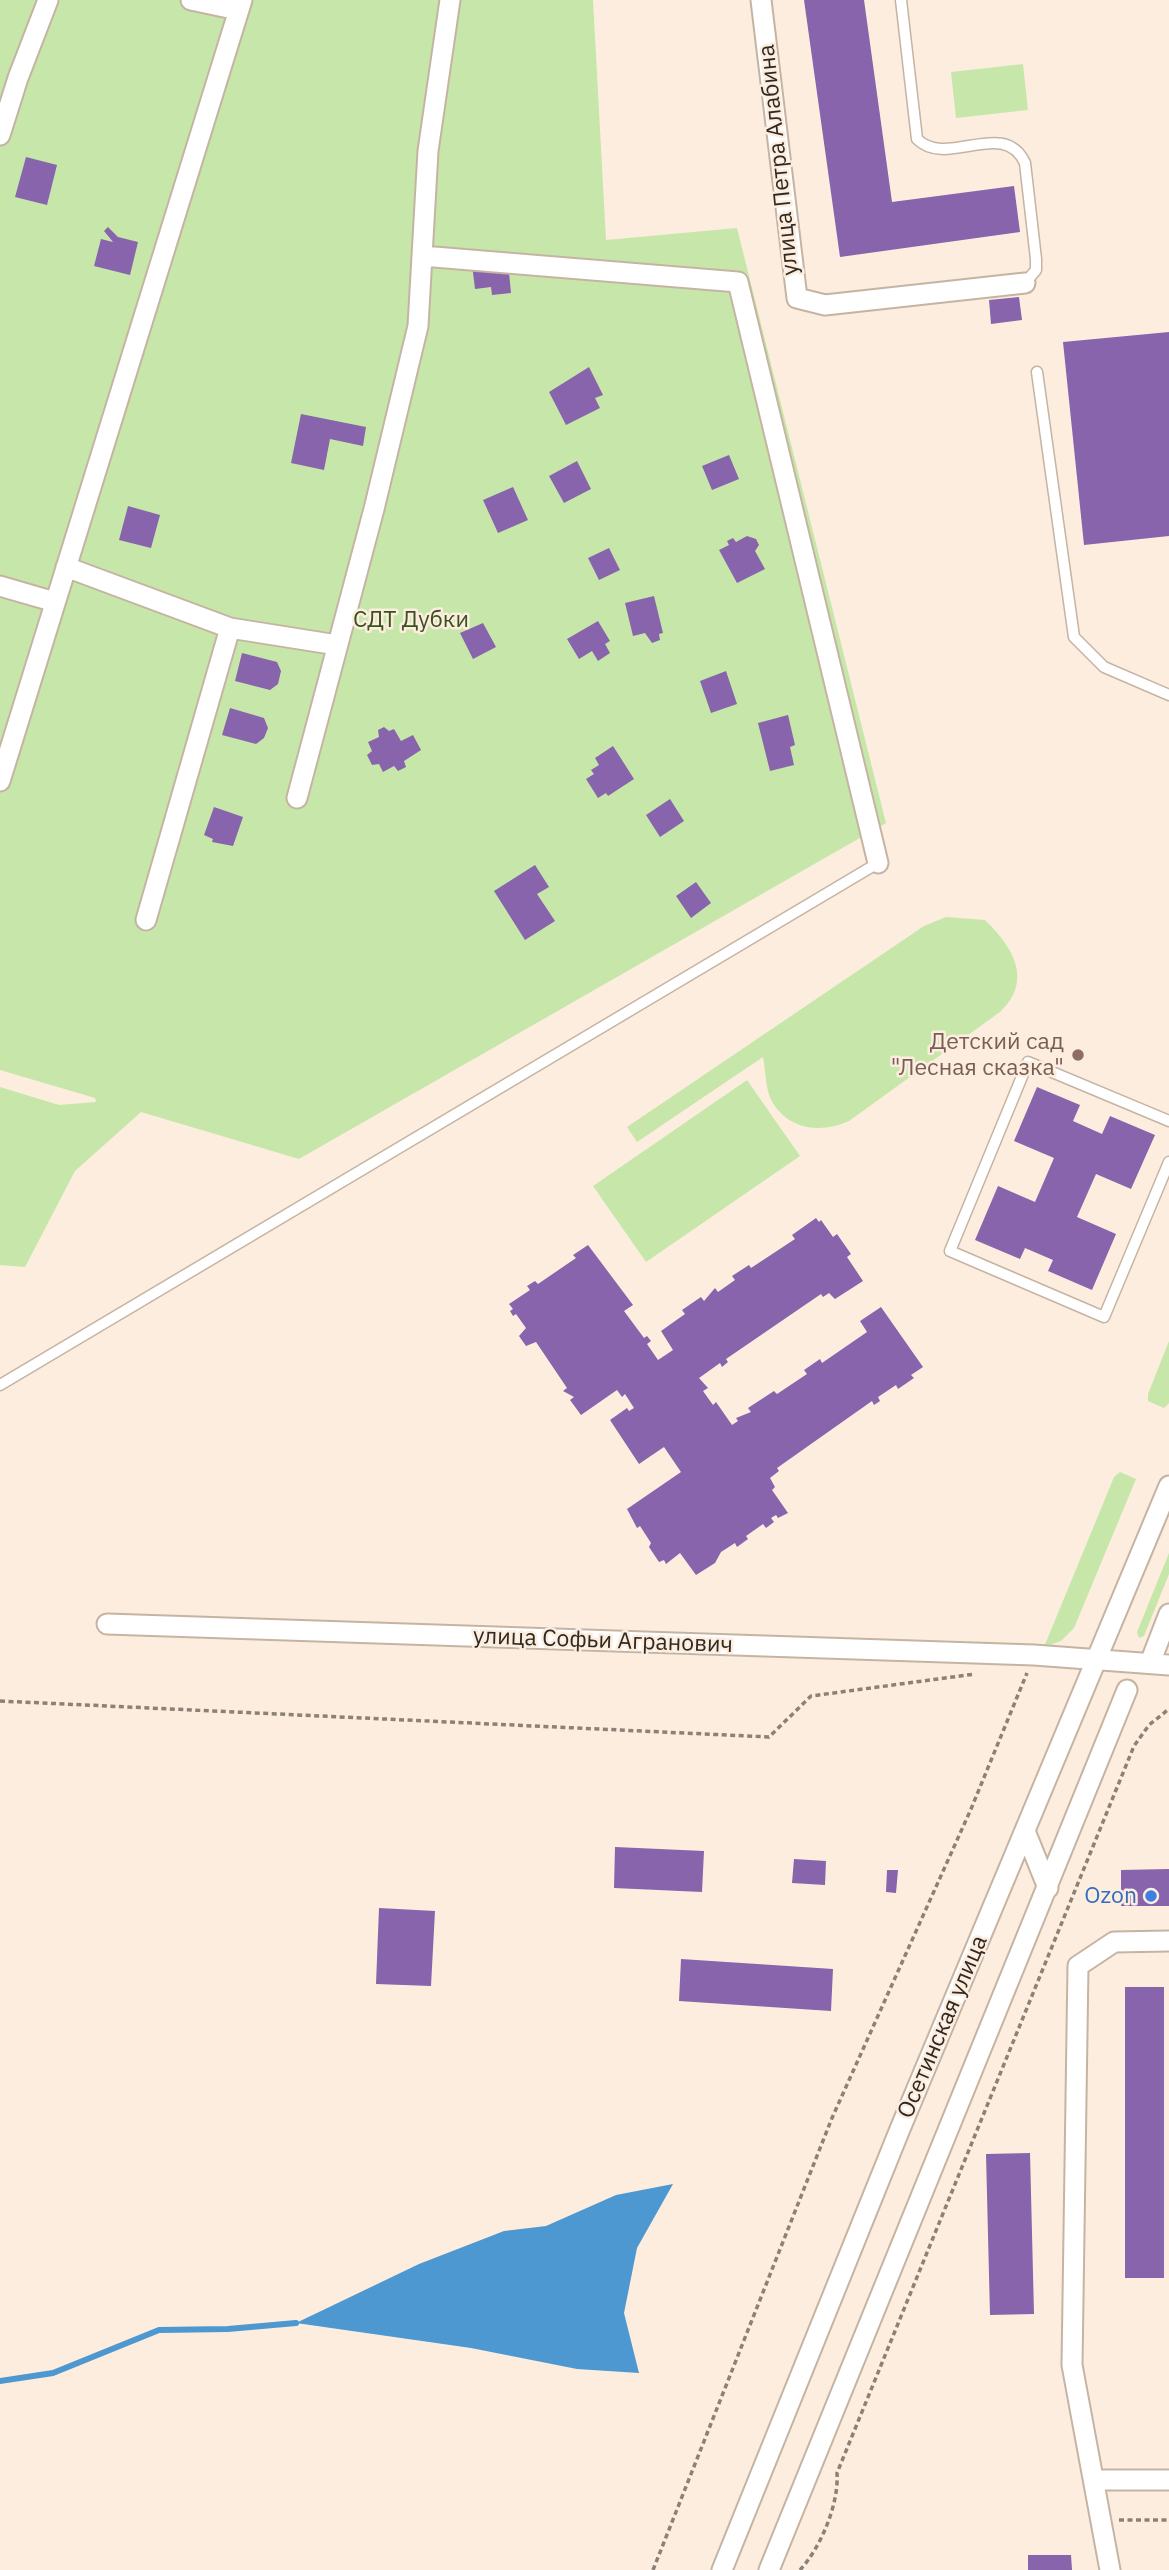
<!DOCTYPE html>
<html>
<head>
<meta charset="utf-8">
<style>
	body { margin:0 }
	canvas { display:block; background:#fceddf }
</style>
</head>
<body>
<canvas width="1169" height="2570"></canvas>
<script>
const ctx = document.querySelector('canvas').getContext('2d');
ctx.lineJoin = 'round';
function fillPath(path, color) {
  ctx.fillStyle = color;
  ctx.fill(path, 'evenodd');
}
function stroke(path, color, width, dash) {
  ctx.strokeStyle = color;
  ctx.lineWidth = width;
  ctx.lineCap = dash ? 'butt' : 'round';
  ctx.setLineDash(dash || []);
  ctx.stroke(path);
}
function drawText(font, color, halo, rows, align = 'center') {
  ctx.font = font + ' "IBM Plex Sans",sans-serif';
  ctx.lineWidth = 5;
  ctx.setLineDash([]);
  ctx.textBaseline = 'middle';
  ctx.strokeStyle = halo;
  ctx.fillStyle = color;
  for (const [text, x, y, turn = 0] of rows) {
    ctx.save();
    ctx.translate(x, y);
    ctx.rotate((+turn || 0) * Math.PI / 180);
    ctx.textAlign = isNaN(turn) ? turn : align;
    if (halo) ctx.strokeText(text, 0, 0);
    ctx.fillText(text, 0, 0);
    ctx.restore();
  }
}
const green = new Path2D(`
	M0,0H593L606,240L737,228L886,823L299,1159L141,1112L75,1171L25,1267L0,1265V1087L59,1105L96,1102L95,1098L0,1070Z
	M1023,64L1028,110L956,118L951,72Z
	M946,917L985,920C1014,948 1033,981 1000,1012L849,1121C823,1133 792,1131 774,1105C765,1092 766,1072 763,1057L637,1142L627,1127L924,926Z
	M747,1080L800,1156L646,1262L593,1186Z
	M1169,1341V1403L1164,1408L1148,1401V1394Z
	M1120,1472L1136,1479L1074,1628L1061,1641L1044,1647L1114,1477Z
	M1169,1553V1574L1144,1636L1139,1638L1137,1632Z`);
const water = new Path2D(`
	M673,2184L637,2248L624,2313L639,2373L577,2369L471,2348L296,2323L419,2264L504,2231L546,2226L616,2195Z`);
const stream = new Path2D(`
	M0,2381L53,2373L159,2330L228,2329L296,2323`);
const building = new Path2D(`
	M804,0H864L892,202L1014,186L1020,232L840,257Z
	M26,157L57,165L47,205L15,197Z
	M108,227L118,237L138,242L130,275L94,266L101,239L113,242L104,231Z
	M507,252L511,293L492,295L491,287L475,289L471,256Z
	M1019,297L1022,320L991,324L989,300Z
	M1169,332V536L1084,545L1063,342Z
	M589,367L603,395L595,398L600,408L566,425L549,392Z
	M301,414L366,427L363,446L330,439L324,470L291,463Z
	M729,455L739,479L712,490L702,466Z
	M577,461L591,489L564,503L549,476Z
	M513,487L528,520L498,533L483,500Z
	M128,506L160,515L151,548L119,540Z
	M747,536L756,539L759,545L755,551L765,569L737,583L719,550L729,545L727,541L733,538L736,542Z
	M609,548L620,570L599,580L588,558Z
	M654,596L663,633L659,634L660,640L652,643L645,633L633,636L625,603Z
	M598,621L610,641L605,644L610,653L598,661L592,651L579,659L567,639Z
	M483,623L496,647L473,659L460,633Z
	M242,653L277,662L281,671L278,684L270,690L235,681Z
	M726,671L737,704L711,713L700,681Z
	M230,708L264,718L268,728L264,738L256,744L222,735Z
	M788,715L795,745L790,747L794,765L770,771L758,723Z
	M384,727L389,731L394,729L401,741L413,735L421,750L404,761L406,767L398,771L394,766L383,772L379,764L372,765L367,755L372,751L368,742L379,737L378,730Z
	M613,746L634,779L608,796L606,793L598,798L586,779L594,774L591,770L599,765L595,758Z
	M670,799L684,821L660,837L646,815Z
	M214,807L243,817L233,846L212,842L213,839L204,835Z
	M535,865L549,887L537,894L555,921L525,940L494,891Z
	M696,882L711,903L691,918L676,896Z
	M1037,1087L1080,1105L1073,1121L1102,1134L1110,1116L1155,1135L1131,1189L1096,1174L1077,1217L1116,1234L1092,1290L1048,1271L1053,1260L1025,1248L1020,1259L975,1240L998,1186L1035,1202L1054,1158L1014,1141Z
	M816,1218L819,1222L821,1220L833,1237L837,1234L851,1254L847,1257L863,1281L835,1299L829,1293L823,1297L821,1294L726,1359L728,1362L722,1367L720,1363L699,1378L708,1388L703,1391L713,1405L716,1402L732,1425L738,1421L736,1418L751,1412L748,1408L774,1391L777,1394L807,1374L804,1370L820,1359L822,1363L867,1332L860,1321L881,1307L923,1367L911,1375L914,1378L898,1389L896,1385L878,1397L880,1401L874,1405L872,1401L777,1468L779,1471L770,1478L775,1487L772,1490L788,1513L778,1518L776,1515L771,1518L774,1522L766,1528L763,1524L746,1536L748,1539L737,1547L735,1543L721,1552L715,1563L696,1575L680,1553L666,1564L664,1560L659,1562L649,1547L651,1543L640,1526L637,1528L627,1509L681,1472L664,1447L639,1464L610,1420L627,1408L629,1411L634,1408L625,1394L622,1397L617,1390L581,1415L570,1400L574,1397L563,1391L567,1388L536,1342L526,1346L519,1336L526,1328L516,1314L513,1316L510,1311L513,1309L509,1304L530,1290L527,1286L535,1281L538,1284L576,1258L573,1255L588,1245L633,1305L624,1311L644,1338L647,1336L651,1341L647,1344L658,1360L673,1350L661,1331L685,1314L682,1310L701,1297L704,1301L715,1288L718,1292L735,1280L732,1276L749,1265L751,1268L795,1239L792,1235Z
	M615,1847L704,1851L702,1892L614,1888Z
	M794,1859L826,1861L825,1885L792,1883Z
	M1169,1869V1906H1121V1870Z
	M887,1870H898L896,1893L886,1892Z
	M379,1908L435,1911L431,1986L376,1984Z
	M681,1959L833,1969L831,2011L679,2001Z
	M1125,1987H1164V2278H1125Z
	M1030,2153L1034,2314L990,2315L986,2154Z
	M1028,2555H1071L1072,2570H1028Z`);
const path = new Path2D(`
	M0,1701L769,1737L811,1696L975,1674
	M1119,2520H1169
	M653,2570L832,2118L971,1809L1027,1673
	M800,2570C821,2547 839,2504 837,2473L1134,1746L1149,1725L1169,1709`);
const lane = new Path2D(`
	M901,0L917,139C947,169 1004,117 1025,163L1036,259V270L1025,283
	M1037,372L1074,637L1104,667L1169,695
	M1169,1121L1028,1062L950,1251L1104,1317L1169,1162
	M0,1385L878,863`);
const street = new Path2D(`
	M191,0L238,10
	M761,0L797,298L825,305L1025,283
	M0,135L18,78L48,0
	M422,256L738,282L878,863
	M66,567L230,628L337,645
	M0,586L55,602
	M0,781L242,0
	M297,798L374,509L418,326L428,151L450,0
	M146,920L230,628
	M107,1624L1034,1655L1169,1665
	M1150,1663L1169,1614
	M1025,1831L1048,1888
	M1094,2480H1169
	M722,2570L900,2129L1169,1486
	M769,2570L1127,1690
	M1110,2570L1072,2365L1078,1966L1114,1942L1169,1941`);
const markers = [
	[1078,1055,7,"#8d6e63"],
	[1151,1896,7,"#3f7fe0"]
];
const streetNames = [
	["улица Петра Алабина",779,160,-96],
	["улица Софьи Агранович",603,1641,2],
	["Осетинская улица",943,2027,-67]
];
const parkNames = [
	["СДТ Дубки",411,620]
];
const educationNames = [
	["Детский сад",1064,1042],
	["\"Лесная сказка\"",1064,1068]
];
const shopNames = [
	["Ozon",1137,1896]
];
fillPath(green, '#c7e7aa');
fillPath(water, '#4e98d1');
stroke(stream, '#4e98d1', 6);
fillPath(building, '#8764ab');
stroke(lane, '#c6b4a3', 13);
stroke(street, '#c6b4a3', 23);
stroke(path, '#8c8177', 3.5, [5, 3.5]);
stroke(lane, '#fff', 10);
stroke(street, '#fff', 19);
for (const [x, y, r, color] of markers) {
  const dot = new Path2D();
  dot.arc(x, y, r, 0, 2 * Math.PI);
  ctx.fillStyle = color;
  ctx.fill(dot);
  stroke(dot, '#fceddf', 2.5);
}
drawText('23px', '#302922', '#fceddf', streetNames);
drawText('23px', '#38521c', '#fceddf', parkNames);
drawText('23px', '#785e54', '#fceddf', educationNames, 'right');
drawText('23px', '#366cbe', '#fceddf', shopNames, 'right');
</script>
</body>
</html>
